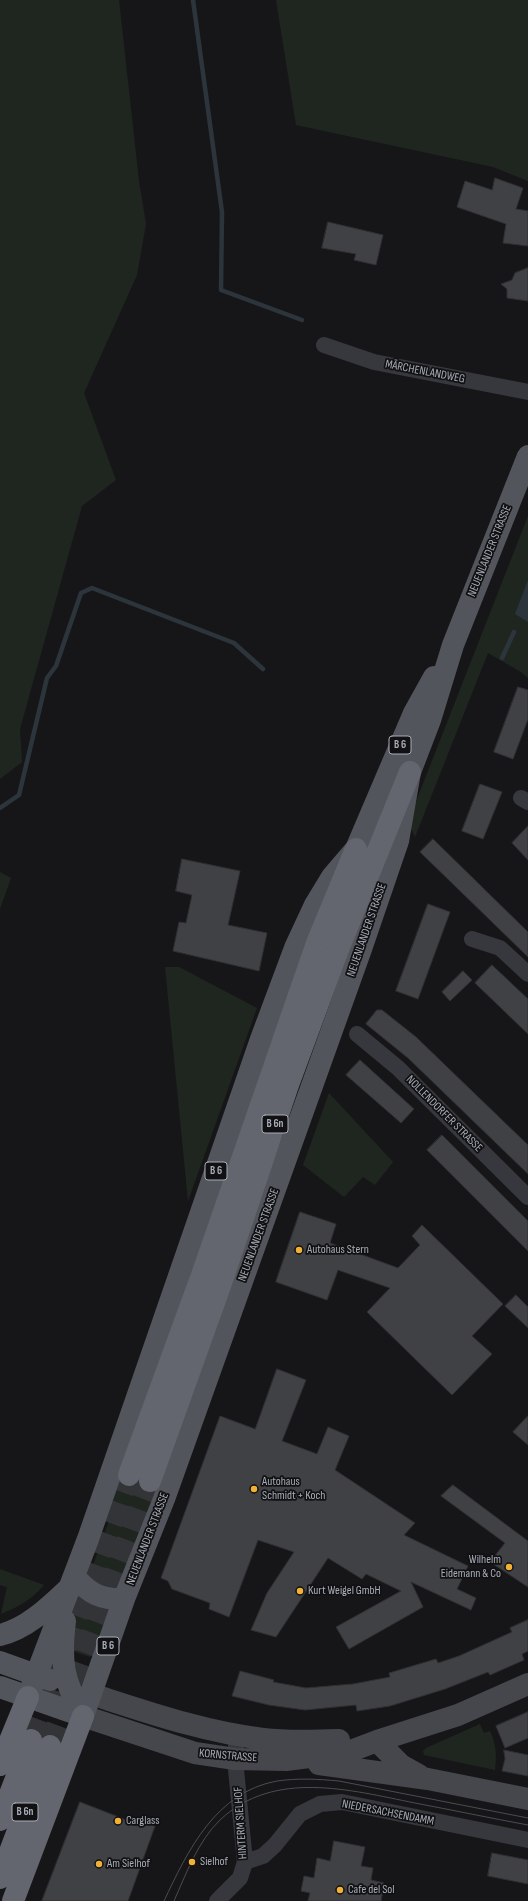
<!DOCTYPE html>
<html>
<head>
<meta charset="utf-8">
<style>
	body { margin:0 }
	canvas { display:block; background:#161618 }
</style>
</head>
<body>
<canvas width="528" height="1901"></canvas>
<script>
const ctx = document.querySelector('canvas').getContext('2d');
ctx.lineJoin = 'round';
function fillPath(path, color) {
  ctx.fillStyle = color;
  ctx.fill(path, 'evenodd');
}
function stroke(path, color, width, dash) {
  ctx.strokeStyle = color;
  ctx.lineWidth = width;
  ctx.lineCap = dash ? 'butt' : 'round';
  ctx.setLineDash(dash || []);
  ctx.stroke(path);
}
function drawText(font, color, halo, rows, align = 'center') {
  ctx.font = font + ' "Sofia Sans Condensed",sans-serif';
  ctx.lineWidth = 3.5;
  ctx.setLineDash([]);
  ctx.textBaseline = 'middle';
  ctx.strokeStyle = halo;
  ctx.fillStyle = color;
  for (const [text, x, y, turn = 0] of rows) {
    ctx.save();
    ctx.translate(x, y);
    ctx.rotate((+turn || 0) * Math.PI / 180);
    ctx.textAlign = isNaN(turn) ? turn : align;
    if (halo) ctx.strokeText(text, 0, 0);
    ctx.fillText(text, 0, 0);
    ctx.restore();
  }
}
const green = new Path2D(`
	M0,0H119L139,181L146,224L137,275L84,393L116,480L82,506L20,729L22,762L0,779Z
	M276,0H528V181L493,167L296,125Z
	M528,516V678L521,672L488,653L415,837L408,822Z
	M0,872L11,878L0,909Z
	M165,967H179L257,1008L188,1201Z
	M329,1093L393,1162L375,1185L363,1177L344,1197L303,1165Z
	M119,1473L157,1486L125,1575L120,1584L114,1589L98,1586L93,1579L91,1571L109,1521Z
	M0,1569L44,1585C33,1599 16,1608 1,1614L7,1587L0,1585Z
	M83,1596C90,1607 100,1609 113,1607L97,1646L90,1657L69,1650L72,1623Z
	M480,1724L484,1733L490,1731C496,1744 497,1755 495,1770L424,1755L423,1751L426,1748Z`);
const water = new Path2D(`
	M528,580V622L515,614Z`);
const stream = new Path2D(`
	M193,0L222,212L221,290L302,320
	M502,658L514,632
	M0,808L19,795L47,678L56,666L81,593L92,588L234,643L263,669`);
const building = new Path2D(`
	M495,178L523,188L516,209L528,211V246L503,243L506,224L457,207L465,181L492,190Z
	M328,222L383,235L376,265L354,260L356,254L322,248Z
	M528,268V301L507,298V289L501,284L512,280L515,273Z
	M518,687L528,690V719L513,759L494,752Z
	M480,784L502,792L483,839L462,831Z
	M528,826V860L512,843Z
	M433,839L528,932V957L420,852Z
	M182,859L240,871L228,925L267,933L259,971L173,951L179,922L186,923L192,895L176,891Z
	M428,904L450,912L418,999L396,991Z
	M492,965L528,999V1034L475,983Z
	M463,971L472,980L450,1001L442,992Z
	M377,1010H382L416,1037L528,1145V1174L408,1058L366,1024Z
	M360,1060L414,1109L401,1123L346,1075Z
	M442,1135L528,1221V1251L427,1150Z
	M300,1212L336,1224L330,1243L398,1268L420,1245L412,1236L422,1225L503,1304L472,1336L492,1354L452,1395L367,1312L390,1288L338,1270L327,1300L276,1282Z
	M516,1295L528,1307V1328L505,1306Z
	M277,1369L306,1380L282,1441L317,1454L328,1427L349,1436L335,1470L415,1523L404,1535L468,1566L457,1589L476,1598L471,1610L411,1582L423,1607L349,1649L336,1627L401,1591L366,1574L362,1579L328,1558L276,1637L251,1630L267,1593L294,1552L258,1540L229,1617L209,1609L210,1603L172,1589L168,1581L161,1578L220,1416L255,1429Z
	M528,1416V1445L513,1432Z
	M453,1485L528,1541V1587L490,1562L505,1543L441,1496Z
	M528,1620V1651L522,1654L524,1660L490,1675L488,1672L445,1689L390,1706L357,1711L356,1705L305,1710L269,1705L232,1696L240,1671L274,1680L273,1682L306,1688L353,1684L390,1677L389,1673L436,1659L438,1663L459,1656L512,1632L510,1628Z
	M528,1712V1738L505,1748L496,1726Z
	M504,1750L528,1755V1776L502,1771L505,1759Z
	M80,1802L134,1823L136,1819L155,1826L128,1901H42Z
	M334,1841L365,1847L361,1866L373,1868L371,1880L384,1883L381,1901H308L310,1893L301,1891L304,1876L314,1878L317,1858L330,1861Z
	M492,1853L528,1860V1884L488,1876Z`);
const highwayTunnel = new Path2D(`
	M31,1740L129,1475
	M50,1746L150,1481`);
const street = new Path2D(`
	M324,345L374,362L528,392
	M521,798L528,802
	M472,939L500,948L528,974
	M357,1034L398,1068L528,1197
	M245,1862L263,1856L275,1845L300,1814L320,1804L342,1802L528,1840
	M217,1901L240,1878L245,1862L235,1759L237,1735`);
const secondary = new Path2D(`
	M91,1694C147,1712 204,1732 263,1739C288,1742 314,1741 339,1740
	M83,1716L195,1753L235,1759L286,1760L348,1752L377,1741L458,1715L528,1684
	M377,1741L401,1765L419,1775
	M319,1764L428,1779L528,1799`);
const primary = new Path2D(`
	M74,1576C89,1594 102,1600 124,1599
	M65,1621C60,1662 63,1680 83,1716
	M0,1635C26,1629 48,1608 67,1590
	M0,1662L50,1680
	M0,1687L83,1716
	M28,1697L88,1539L261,1039L295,948L315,905L332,877L356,849L414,713L434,677
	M83,1716L124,1599L164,1499L361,949L398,841L410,772L430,720L453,645L528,456`);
const highway = new Path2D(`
	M129,1475L202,1275L317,943L356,849
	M150,1481L221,1283L288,1085L339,947L410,772
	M0,1765L28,1697
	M0,1820L31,1740
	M0,1878L50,1746
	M13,1901L83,1716`);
const tram = new Path2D(`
	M164,1901C188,1850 216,1792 277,1781C298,1778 318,1779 339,1781L528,1818
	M174,1901C186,1874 198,1841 220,1820C274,1769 350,1790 415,1803C452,1810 490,1818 528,1825`);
const markers = [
	[299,1250,4,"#f2b134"],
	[254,1489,4,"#f2b134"],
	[509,1567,4,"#f2b134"],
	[300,1591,4,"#f2b134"],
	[118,1821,4,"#f2b134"],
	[192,1862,4,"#f2b134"],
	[99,1864,4,"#f2b134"],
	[340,1890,4,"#f2b134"]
];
const shields = [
	[400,745,22],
	[275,1124,26],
	[216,1171,22],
	[108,1646,22],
	[25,1812,26]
];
const shieldNames = [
	["B 6",400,745],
	["B 6n",275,1124],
	["B 6",216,1171],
	["B 6",108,1646],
	["B 6n",25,1812]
];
const streetNames = [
	["MÄRCHENLANDWEG",425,372,11],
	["NEUENLANDER STRASSE",490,551,-68],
	["NEUENLANDER STRASSE",367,930,-71],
	["NOLLENDORFER STRASSE",444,1114,45],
	["NEUENLANDER STRASSE",259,1235,-70],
	["NEUENLANDER STRASSE",148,1539,-69],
	["KORNSTRASSE",228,1756,5],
	["NIEDERSACHSENDAMM",388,1813,11],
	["HINTERM SIELHOF",241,1823,-94]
];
const poiNames = [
	["Autohaus Stern",307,1250],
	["Autohaus",262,1482],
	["Schmidt + Koch",262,1496],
	["Wilhelm",501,1560,"right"],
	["Eidemann & Co",501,1574,"right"],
	["Kurt Weigel GmbH",308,1591],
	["Carglass",126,1821],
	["Sielhof",200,1862],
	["Am Sielhof",107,1864],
	["Cafe del Sol",348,1890]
];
fillPath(green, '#1e261f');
fillPath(water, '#2c353c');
stroke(stream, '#2c353c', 4.5);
fillPath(building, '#404145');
stroke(building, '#303034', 1);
stroke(highwayTunnel, '#333438', 22, [22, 11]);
stroke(street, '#37383d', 16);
stroke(secondary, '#45474d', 22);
stroke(primary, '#53555c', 22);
stroke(highway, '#63666e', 22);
stroke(tram, '#4a4c52', 1);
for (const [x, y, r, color] of markers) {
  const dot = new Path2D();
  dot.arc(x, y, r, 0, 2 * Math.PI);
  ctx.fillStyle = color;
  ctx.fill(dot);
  stroke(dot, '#111113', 1.5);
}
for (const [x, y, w] of shields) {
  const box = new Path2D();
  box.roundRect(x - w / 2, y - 9, w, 18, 3);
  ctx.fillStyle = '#111113';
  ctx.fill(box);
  stroke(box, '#a8adb8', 1);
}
drawText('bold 11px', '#a8adb8', null, shieldNames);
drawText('12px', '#a8adb8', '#111113', streetNames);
drawText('12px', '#a8adb8', '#111113', poiNames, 'left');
</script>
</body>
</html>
